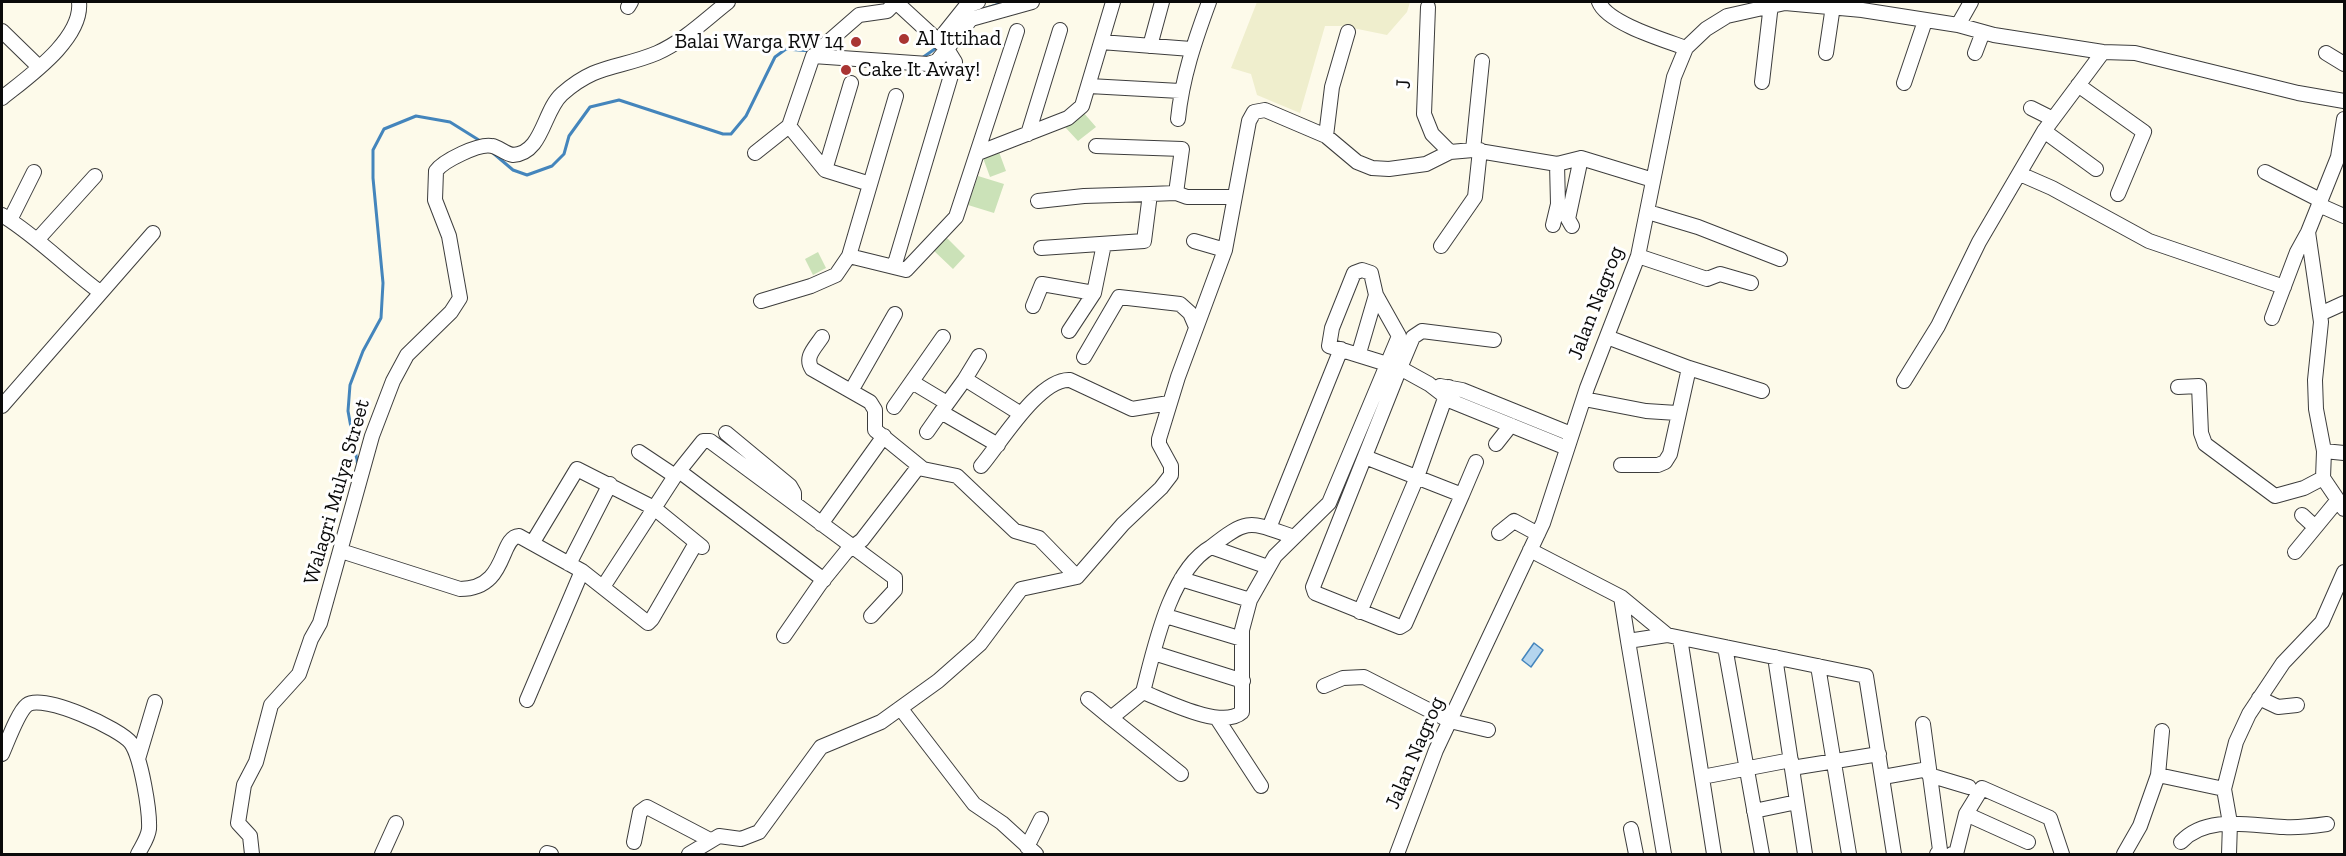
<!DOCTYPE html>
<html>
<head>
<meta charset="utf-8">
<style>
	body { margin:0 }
	#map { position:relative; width:2346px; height:856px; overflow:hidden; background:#fdfaea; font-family:"Zilla Slab",serif }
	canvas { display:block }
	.frame { position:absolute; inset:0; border:3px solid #0a0a0a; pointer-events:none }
</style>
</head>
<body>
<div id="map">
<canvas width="2346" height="856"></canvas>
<div class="frame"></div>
</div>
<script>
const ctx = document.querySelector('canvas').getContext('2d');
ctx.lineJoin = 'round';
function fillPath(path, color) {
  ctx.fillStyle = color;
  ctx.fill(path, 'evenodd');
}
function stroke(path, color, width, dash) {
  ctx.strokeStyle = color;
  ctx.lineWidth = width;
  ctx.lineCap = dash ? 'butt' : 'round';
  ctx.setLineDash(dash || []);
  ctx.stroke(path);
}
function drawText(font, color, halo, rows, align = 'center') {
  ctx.font = font + ' "Zilla Slab",serif';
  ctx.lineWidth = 6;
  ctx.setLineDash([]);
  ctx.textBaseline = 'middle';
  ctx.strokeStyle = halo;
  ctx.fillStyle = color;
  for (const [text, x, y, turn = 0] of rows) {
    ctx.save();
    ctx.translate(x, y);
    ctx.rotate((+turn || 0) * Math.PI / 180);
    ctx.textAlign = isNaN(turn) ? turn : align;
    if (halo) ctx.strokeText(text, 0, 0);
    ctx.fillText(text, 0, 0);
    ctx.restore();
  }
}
const farmland = new Path2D(`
	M1257,2H1410L1407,12L1387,35L1343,26H1325L1300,113L1257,95L1251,74L1231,68Z`);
const green = new Path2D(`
	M1083,112L1096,127L1078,141L1065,127Z
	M999,152L1006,171L990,177L983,158Z
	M978,176L1004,184L994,213L968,205Z
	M945,236L965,256L953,269L932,249Z
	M818,252L826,268L813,275L805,259Z`);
const water = new Path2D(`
	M1534,643L1543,650L1531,667L1522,660Z`);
const stream = new Path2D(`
	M967,14L1006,2
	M922,58L939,46
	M493,153L513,170L527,175L552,166L564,154L569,136L590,107L619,100L723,134H731L746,116L775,57L786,49L811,51
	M358,466L348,411L350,385L363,351L381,318L383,283L373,178V150L384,129L416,116L450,122L482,142`);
const minor = new Path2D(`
	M1599,2C1607,23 1664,40 1686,48
	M628,7L631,2
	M1428,7L1424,114L1432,134L1450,152
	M1958,25L1994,35L2103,52L2135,53L2298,93L2344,101
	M2,31L39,67
	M938,41L966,6L978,2
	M1101,42L1191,49
	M1150,46L1162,2
	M820,49L859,15L887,11L896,2
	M1826,53L1833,6
	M1975,53L1983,32
	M2326,53L2344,64
	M1762,82L1771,4
	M1904,83L1925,21
	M2078,85L2144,132L2118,194
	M1089,86L1180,91
	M2,98C28,77 83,39 79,2
	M2031,108L2053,119
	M1178,119C1182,78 1195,40 1209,2
	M789,126L813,56L928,64L937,61L971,19L1032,2
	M789,126L825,170L870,184
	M2044,131L2096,169
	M1028,134L1060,30
	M1326,136L1332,87L1348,32
	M1096,146L1182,149L1176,193
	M1473,150L1482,61
	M755,153L789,126
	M978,153L1068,118L1082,106L1113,2
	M825,170L851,83
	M2265,172L2320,200
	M2020,174L2052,188L2149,241L2284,287
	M1038,201L1084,196L1150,194L1176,193L1187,197H1235
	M2319,205L2344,216
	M1648,212L1698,227L1780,259
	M2,215C38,237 66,267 100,292
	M10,220L34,172
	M1553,225L1558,204L1557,164
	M1572,226L1568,219L1581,158
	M2308,232L2321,322L2315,380L2316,409L2324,451L2323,478L2344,509
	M38,239L95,176
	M1194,241L1225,250
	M1441,246L1475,197L1480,150
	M1041,248L1144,241L1150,194
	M849,256L906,270L956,217L1017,31
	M1638,256L1707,279L1720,274L1751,283
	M894,267L955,62L947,49L896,2
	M761,301L811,286L836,275L849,256L896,96
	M1033,306L1042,284L1094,293
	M2320,314L2344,303
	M2272,318L2297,252L2308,232L2338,157L2344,119
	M1069,331L1094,293L1104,244
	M822,337C815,348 804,357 812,369L870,402L875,410V430L923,469L957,476L1015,531L1039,538L1077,577
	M1607,337L1689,368L1762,391
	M1359,353L1376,295L1371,273L1362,270L1354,273L1332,328L1329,346L1400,368L1429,384L1451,401L1567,448
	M1084,357L1119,297L1180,304L1190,313L1196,327
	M965,379L979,356
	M1904,381L1938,326L1979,242L2044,131L2103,52
	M912,382L947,403
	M1440,386L1462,390L1571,434
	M2178,387L2199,386L2201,433L2205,444L2275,496L2304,488L2323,478
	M851,391L895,314
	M1584,399L1646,411L1677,413
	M2,406L153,233
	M894,407L943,337
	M927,432L941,412
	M726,433L790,486L794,493V502
	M1496,444L1511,425
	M998,445L941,412L965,379L1021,414
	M2324,451L2344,453
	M639,452L675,476
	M1365,457L1462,495L1405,624L1400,627L1315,593L1313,587L1400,368L1413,337L1422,331L1494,340
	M1621,465H1658L1665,462L1670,454L1689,368
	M981,466C1000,444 1039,378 1070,380L1132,409L1169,403
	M679,471L824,580
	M1462,495L1476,462
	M2302,515L2315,527
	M821,524L884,436
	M1269,528L1341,349
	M1499,533L1514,521L1538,534
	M533,542L577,469L654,508L702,547
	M1211,547C1249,517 1250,522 1294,537
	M1530,550L1621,597L1667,635L1866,676L1894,854
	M341,551L460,589C508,589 499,537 519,536L582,571L648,623L652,619L696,543
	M2295,552L2337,501
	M569,564L610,484
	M1268,567L1211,547C1170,570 1154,650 1143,692C1166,701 1222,730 1242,712V630L1250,600L1275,556L1329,503L1399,336L1376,295
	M1181,579L1250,600
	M603,587L675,476L703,441H710L895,578V590L871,616
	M1621,597L1628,641L1667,635
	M1360,612L1417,477L1449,387
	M1166,616L1242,639
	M784,636L820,584L846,552L862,540L919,466
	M1680,638L1714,854
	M1628,641L1664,854
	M1725,647L1762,854
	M1154,653L1243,681
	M1775,657L1805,854
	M1818,666L1849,854
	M1324,686L1343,678L1364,677L1450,721L1488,730
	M1143,692L1111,718L1181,774
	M2259,698L2278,707L2297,705
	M1088,699L1111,718
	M527,700L582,571
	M901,709L974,804L1002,823L1036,854
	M1218,720L1261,786
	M1923,724L1940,850L1937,854
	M2,754C7,743 18,712 27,705C43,693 121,729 131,743C141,757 150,811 149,829C148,838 142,846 138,854
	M138,759L155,702
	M1792,768L1879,754
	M1929,775L1969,787
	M2158,775L2162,731
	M1702,777L1791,760
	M1883,777L1928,769
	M1754,811L1797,802
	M1966,814L2028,842
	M1631,829L1636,854
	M634,842L640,812L647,807L710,840
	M2181,842C2207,814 2252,826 2284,827C2298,828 2313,826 2327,824
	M1027,847L1041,819
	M547,853L551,854
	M252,854L250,836L238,823L244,785L256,762L271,705L299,674L311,639L320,623L372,436L393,381L407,355L451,312L460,298L449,236L435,200L436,171C443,161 479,143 492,146C499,147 505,154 513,155C543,153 543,111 562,94C597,63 619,69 657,53C684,41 705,20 728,2
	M382,854L396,823
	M689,854L719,836L741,839L759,832L821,747L881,722L938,681L980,644L1021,589L1077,577L1123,524L1161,488L1171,475V466L1159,444V439L1178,377L1225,250L1249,121L1254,112L1265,110L1326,136L1357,162L1372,168L1389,169L1426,164L1450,152L1473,150L1557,164L1581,158L1653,180
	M1397,854L1436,750L1543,523L1587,388L1638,256L1674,77L1686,48L1706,29L1727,16L1785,3L1862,10L1958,25L1971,2
	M1952,854H1956L1966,814L1982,788L2050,818L2062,854
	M2124,854L2140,826L2158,775L2224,789
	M2229,854L2230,823L2224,789L2236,742L2249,714L2283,663L2322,622L2344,572`);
const markers = [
	[904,39,6,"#a93533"],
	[856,42,6,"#a93533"],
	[846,70,6,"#a93533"]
];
const poiNames = [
	["Al Ittihad",916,39],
	["Balai Warga RW 14",844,42,"right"],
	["Cake It Away!",858,70]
];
const streetNames = [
	["J",1404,84,-88],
	["Jalan Nagrog",1596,303,-69],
	["Walagri Mulya Street",337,492,-74],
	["Jalan Nagrog",1415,753,-67]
];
fillPath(farmland, '#efeecd');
fillPath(green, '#cbe2b8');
fillPath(water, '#b4d5ee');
stroke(water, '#4485bc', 1.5);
stroke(stream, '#4485bc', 3);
stroke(minor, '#3d3d3d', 16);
stroke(minor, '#fff', 14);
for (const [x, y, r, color] of markers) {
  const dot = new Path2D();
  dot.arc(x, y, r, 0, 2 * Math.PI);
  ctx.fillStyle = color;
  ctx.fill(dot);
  stroke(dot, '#fff', 2);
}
drawText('21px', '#0a0a0a', '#fff', poiNames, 'left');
drawText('21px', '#0a0a0a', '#fff', streetNames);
</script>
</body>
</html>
